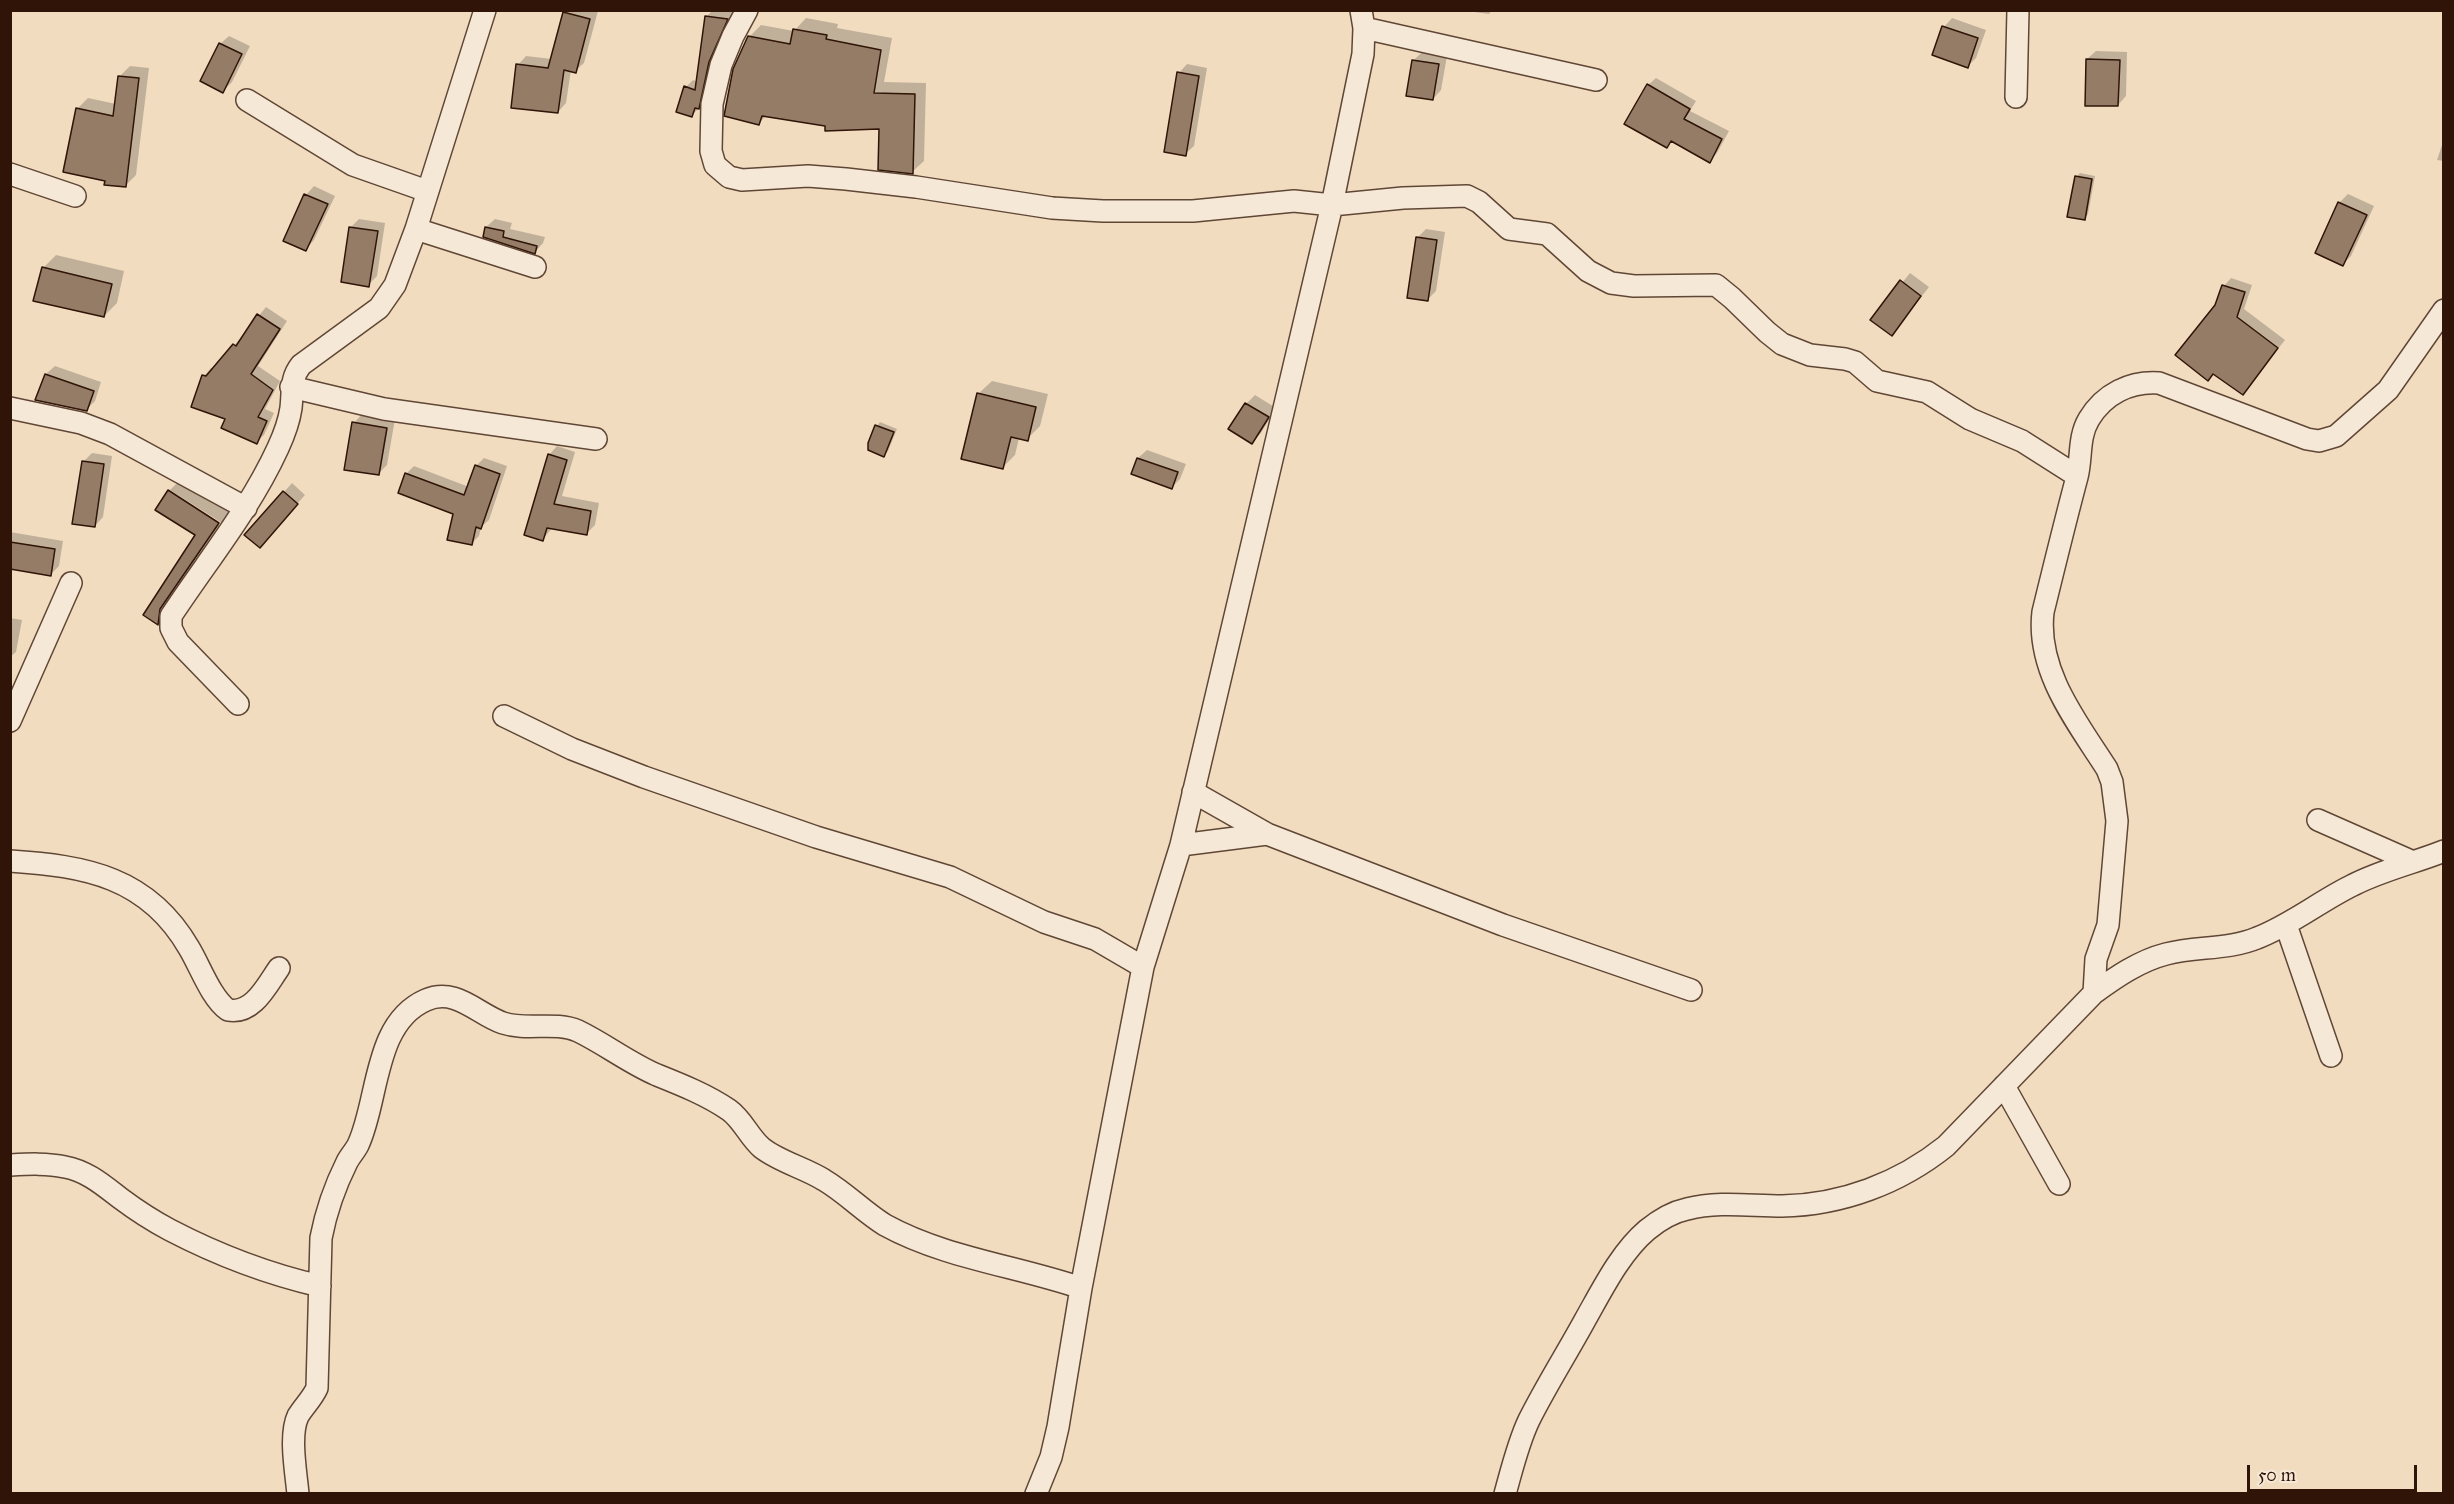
<!DOCTYPE html>
<html>
<head>
<meta charset="utf-8">
<style>
	body { margin:0 }
	#map { position:relative; width:2454px; height:1504px; overflow:hidden; background:#f1dcc0; font-family:"IM FELL Great Primer",serif }
	canvas { display:block }
	.frame { position:absolute; inset:0; border:12px solid #2f1407; pointer-events:none }
	.scale { position:absolute; left:2247px; top:1465px; width:170px; height:27px; box-sizing:border-box; border:3px solid #2f1407; border-top:0; padding-left:8px; font-size:18px; line-height:21px; white-space:nowrap; color:#2f1407; -webkit-text-stroke:4px #f6e8d6; paint-order:stroke }
</style>
</head>
<body>
<div id="map">
<canvas width="2454" height="1504"></canvas>
<div class="frame"></div>
<div class="scale">50 m</div>
</div>
<script>
const ctx = document.querySelector('canvas').getContext('2d');
ctx.lineJoin = 'round';
function fillPath(path, color) {
  ctx.fillStyle = color;
  ctx.fill(path, 'evenodd');
}
function stroke(path, color, width, dash) {
  ctx.strokeStyle = color;
  ctx.lineWidth = width;
  ctx.lineCap = dash ? 'butt' : 'round';
  ctx.setLineDash(dash || []);
  ctx.stroke(path);
}
const shadow = new Path2D(`
	M567,10L598,11L584,63L575,71L571,70L566,103L558,112L518,65L526,56L552,59Z
	M713,10L734,12L715,54L706,101L691,116L686,87L693,80L698,82L706,17Z
	M1459,10H1492L1489,14Z
	M806,18L838,24L837,28L892,38L884,82L926,83L924,161L912,172L881,127L826,124L767,115L759,123L749,37L761,25L794,31Z
	M1952,18L1986,30L1976,58L1968,66L1944,27Z
	M229,36L250,46L232,82L223,91L220,44Z
	M2096,51L2127,52L2126,96L2118,105L2087,59Z
	M1422,52L1447,56L1441,90L1433,99L1414,60Z
	M1187,64L1207,68L1194,146L1185,154L1179,73Z
	M130,66L149,68L136,175L125,186L106,180L77,109L88,98L116,104L119,77Z
	M1656,78L1696,101L1690,111L1729,131L1717,153L1710,161L1673,140L1667,146L1648,85Z
	M2444,139V161L2437,160Z
	M2080,173L2095,176L2088,214L2085,218L2077,176Z
	M314,186L335,196L314,240L306,249L285,240L306,195Z
	M2348,194L2374,206L2351,256L2343,264L2317,252L2340,202Z
	M359,219L385,223L377,276L368,285L351,227Z
	M495,219L512,223L510,229L545,237L543,243L535,252L484,236L486,227Z
	M1426,229L1445,232L1436,291L1428,299L1417,238Z
	M56,255L124,271L117,303L104,316L43,268Z
	M1910,273L1929,287L1892,334L1873,319Z
	M2231,278L2252,285L2244,309L2285,340L2243,393L2217,306L2224,286Z
	M266,307L287,321L258,366L280,381L265,409L274,413L264,435L256,442L227,418L204,376L211,368L215,369Z
	M55,366L101,382L95,401L86,410L37,399L46,374Z
	M992,381L1048,394L1040,426L1027,439L1019,438L1015,455L1002,468L978,394Z
	M1255,395L1276,408L1261,433L1252,442L1246,404Z
	M362,414L395,419L387,465L378,474L354,423Z
	M880,422L897,429L888,451L884,455L877,426Z
	M557,446L575,452L562,496L599,503L595,525L587,533L553,527L543,539L549,455Z
	M1147,450L1186,464L1180,479L1172,487L1133,474L1138,458Z
	M92,453L112,456L103,517L95,526L83,462Z
	M484,458L507,466L489,520L481,527L479,536L471,544L455,513L406,474L414,466L469,487L476,466Z
	M182,478L231,510L222,523L170,490Z
	M292,483L305,495L268,537L284,492Z
	M170,490V493L220,526L173,594L171,610L158,623L145,615L197,535L157,510Z
	M10,532L63,541L59,566L50,575L10,568Z
	M10,618L22,620L16,652L10,657Z`);
const building = new Path2D(`
	M563,12L590,19L576,73L564,70L558,113L511,108L516,64L548,68Z
	M705,16L728,19L709,62L699,109L695,108L692,117L676,112L684,86L695,90Z
	M1942,26L1978,38L1968,68L1932,55Z
	M793,29L827,35L826,39L881,50L874,93L915,94L913,174L878,170L879,129L825,131V126L762,116L759,125L724,116L733,69L748,36L790,44Z
	M219,43L242,54L223,93L200,81Z
	M2086,59L2120,60L2118,106H2085Z
	M1412,60L1439,64L1433,100L1406,96Z
	M1177,72L1199,76L1186,156L1164,152Z
	M118,76L139,78L126,187L104,185L105,181L63,172L76,108L113,116Z
	M1647,84L1690,109L1684,119L1722,139L1710,163L1671,141L1667,148L1624,124Z
	M2075,176L2092,179L2085,220L2067,217Z
	M304,194L328,204L306,251L283,241Z
	M2338,202L2367,215L2343,266L2315,253Z
	M349,227L378,231L369,287L341,282Z
	M485,227L504,231L503,237L537,246L535,254L483,237Z
	M1416,237L1437,240L1428,301L1407,298Z
	M42,267L112,284L104,317L33,301Z
	M1900,280L1921,296L1892,336L1870,320Z
	M2222,285L2245,292L2237,317L2278,348L2243,395L2213,374L2208,381L2175,355L2215,305Z
	M257,314L280,329L251,374L273,390L258,417L267,421L257,444L221,428L225,419L191,407L202,375L206,376L233,344L236,346Z
	M45,374L94,391L87,411L35,400Z
	M977,393L1036,407L1028,441L1011,437L1003,469L961,459Z
	M1245,403L1269,417L1252,444L1228,429Z
	M352,422L387,428L379,475L344,470Z
	M875,425L894,432L884,457L868,450V443Z
	M548,454L567,460L554,504L591,511L587,535L547,528L543,541L524,535Z
	M1137,458L1178,472L1172,489L1131,474Z
	M82,461L104,464L95,527L72,524Z
	M475,465L500,474L481,529L476,527L472,545L447,540L453,514L398,493L405,473L464,495Z
	M168,490L219,523L160,609L158,625L143,615L195,535L155,510Z
	M283,491L298,504L260,548L244,535Z
	M10,542L55,549L51,576L10,569Z`);
const street = new Path2D(`
	M747,10L733,36L721,65L712,104L711,151L715,165L729,177L742,180L808,176L846,179L916,187L1052,208L1103,211H1193L1294,201L1332,205L1403,198L1467,196L1479,202L1509,229L1547,234L1588,271L1611,283L1634,286L1716,285L1732,298L1767,332L1782,344L1810,355L1845,359L1855,362L1877,381L1927,392L1970,419L2022,441L2077,476
	M1364,28L1596,80
	M2016,97L2018,10
	M247,100L353,165L427,191
	M10,174L75,196
	M416,229L535,267
	M291,387L384,409L596,439
	M10,408L81,423L110,434L246,508
	M238,704L178,642L171,628V616C208,560 250,509 278,448C284,435 289,422 291,408C293,391 290,379 301,365L379,308L395,285L416,229L485,10
	M504,716L572,749L644,777L816,837L950,877L1044,922L1095,939L1143,967
	M10,721L71,583
	M1193,792L1267,834L1503,925L1691,990
	M2318,820L2411,861
	M1181,845L1267,834
	M10,861C86,866 148,877 189,948C200,966 211,998 228,1010C253,1015 267,985 279,968
	M2286,925L2331,1056
	M2094,993L2096,959L2108,925L2117,821L2112,782L2107,769C2077,722 2036,671 2043,612C2054,567 2065,522 2077,477C2082,458 2078,437 2089,419C2104,394 2130,381 2159,383L2307,439L2319,441L2336,436L2388,390L2444,310
	M2004,1086L2059,1184
	M10,1165C29,1164 47,1163 65,1167C87,1171 103,1185 120,1198C136,1210 153,1221 170,1230C218,1255 268,1274 320,1286
	M298,1494C296,1472 289,1435 298,1416C304,1406 312,1399 317,1388L321,1238C326,1212 335,1186 347,1162C350,1156 355,1151 358,1145C379,1101 373,1023 426,1000C456,987 477,1014 503,1023C527,1031 555,1021 578,1031C605,1044 629,1063 657,1075C682,1085 707,1095 729,1110C743,1120 749,1137 762,1148C780,1162 805,1168 824,1180C846,1193 864,1212 885,1225C945,1258 1017,1266 1081,1288
	M1036,1494L1051,1457L1058,1427L1081,1288L1143,967L1181,845L1332,205L1363,54L1364,28L1361,10
	M1505,1494C1512,1469 1518,1443 1529,1420C1546,1386 1567,1353 1585,1320C1602,1290 1620,1253 1647,1230C1658,1221 1673,1212 1687,1209C1719,1201 1750,1206 1782,1206C1842,1205 1900,1183 1946,1146L2094,993C2116,977 2139,961 2166,954C2196,946 2228,950 2257,938C2291,925 2320,901 2353,885C2382,870 2414,863 2444,851`);
fillPath(shadow, '#0003');
fillPath(building, '#947c67');
stroke(building, '#2f1407', 1.5);
stroke(street, '#604635', 24);
stroke(street, '#f6e8d6', 21);
</script>
</body>
</html>
